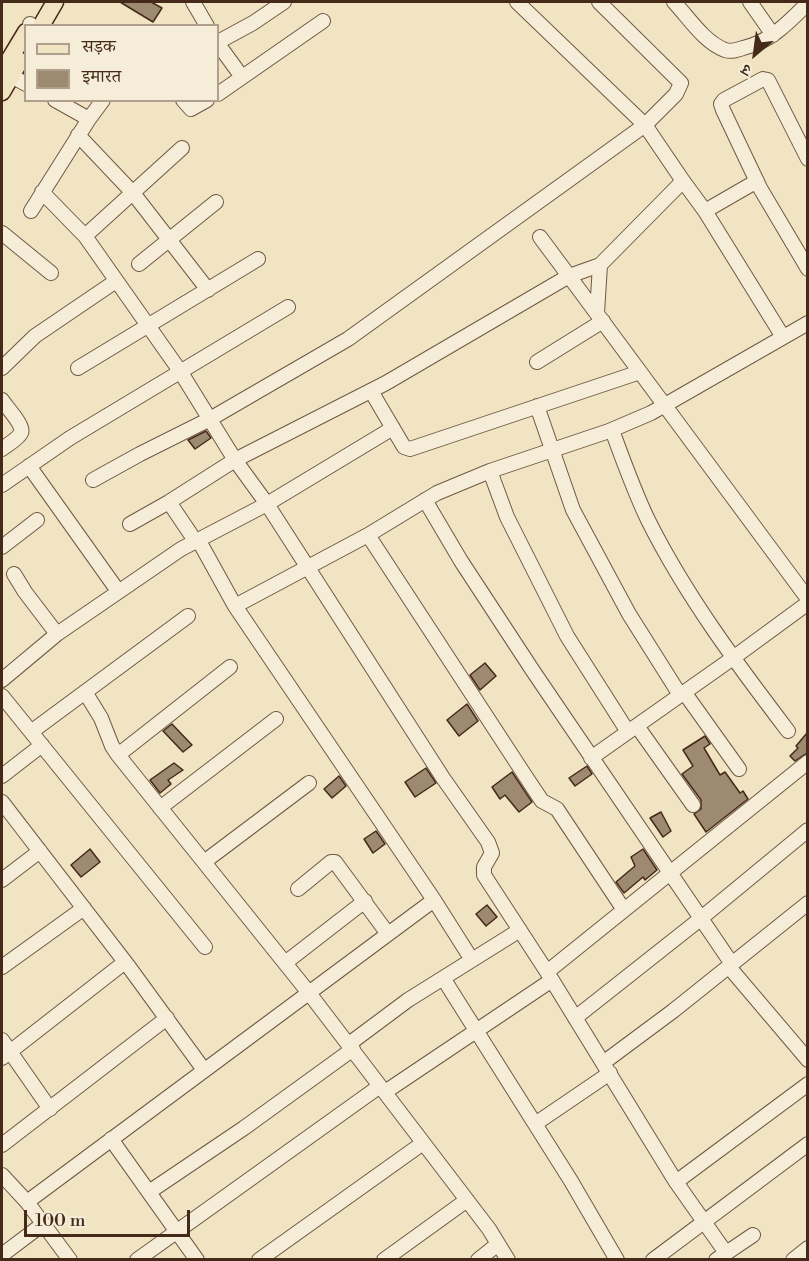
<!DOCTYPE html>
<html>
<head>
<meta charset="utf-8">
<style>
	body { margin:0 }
	#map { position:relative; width:809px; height:1261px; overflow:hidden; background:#f0e4c3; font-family:"Libre Bodoni","Noto Serif Devanagari",serif }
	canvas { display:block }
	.frame { position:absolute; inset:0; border:3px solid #452919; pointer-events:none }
	.legend { position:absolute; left:24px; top:24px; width:195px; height:78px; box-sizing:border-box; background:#f5edd8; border:2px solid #af9f8c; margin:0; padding:8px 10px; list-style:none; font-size:18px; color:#452919 }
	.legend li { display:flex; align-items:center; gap:12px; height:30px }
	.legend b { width:30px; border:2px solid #af9f8c }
	.north { position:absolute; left:725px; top:24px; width:60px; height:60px; -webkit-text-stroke:4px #f5edd8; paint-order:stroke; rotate:209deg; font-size:16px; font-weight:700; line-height:24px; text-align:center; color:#452919 }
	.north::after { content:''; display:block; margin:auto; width:21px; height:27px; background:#452919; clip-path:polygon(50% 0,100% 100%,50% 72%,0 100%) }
	.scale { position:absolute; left:24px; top:1210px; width:166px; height:27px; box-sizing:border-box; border:3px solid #452919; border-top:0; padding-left:8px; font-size:18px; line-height:21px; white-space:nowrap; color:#452919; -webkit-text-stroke:4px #f5edd8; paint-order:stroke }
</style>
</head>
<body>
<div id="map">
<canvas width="809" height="1261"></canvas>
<div class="frame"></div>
<ul class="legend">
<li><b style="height:8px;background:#f0e4c3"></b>सड़क</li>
<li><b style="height:16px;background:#9e8a71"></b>इमारत</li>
</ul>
<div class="north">उ</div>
<div class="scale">100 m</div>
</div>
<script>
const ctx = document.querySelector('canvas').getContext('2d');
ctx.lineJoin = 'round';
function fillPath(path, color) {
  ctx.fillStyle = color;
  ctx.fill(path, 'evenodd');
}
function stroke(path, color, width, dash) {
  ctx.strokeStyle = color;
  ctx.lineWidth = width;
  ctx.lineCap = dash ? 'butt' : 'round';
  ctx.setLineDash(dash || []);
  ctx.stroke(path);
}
const building = new Path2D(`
	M120,2H151L162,8L153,22Z
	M206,431L211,438L195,449L188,440Z
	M485,663L496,676L480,690L470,675Z
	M467,704L478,721L459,736L447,720Z
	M172,724L192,745L183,752L163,731Z
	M807,733V753L795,761L790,756L798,748L796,746Z
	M705,736L710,744L704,748L720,775L725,772L740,793L743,791L748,799L706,832L694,814L701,809V800L682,774L693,766L683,750Z
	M174,763L183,770L168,780L171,784L160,793L150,780Z
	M587,766L592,774L575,786L569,778Z
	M426,768L436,783L415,797L405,782Z
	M512,772L532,802L519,812L505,795L500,799L492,787Z
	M339,776L346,786L332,798L324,789Z
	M661,812L671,831L663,837L650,818Z
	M376,831L385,844L373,853L364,839Z
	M90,849L100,862L81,877L71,865Z
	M643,849L657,870L645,880L643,877L624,893L616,882L635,866L631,857Z
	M487,905L497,917L486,926L476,914Z`);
const minor = new Path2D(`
	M193,2L207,26
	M517,2L645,125L683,181L705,211L783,337
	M674,2C689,18 704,42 725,50C731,52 737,50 743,48C769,42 786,25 804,7L805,2
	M750,2L773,35
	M30,24L32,26
	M218,42L253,23L284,2
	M218,44L242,77
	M4,72L26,84
	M218,94L323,21
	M55,100L89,119L103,100
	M183,100L191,109L207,100
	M78,135L133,193L208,290
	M808,159L768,80L763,79L724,100L721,104L723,110L760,188L808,269
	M42,192L85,236L180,371L235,460L267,504L443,778L488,842L492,853L484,867V875L547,972L676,1182L726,1253
	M31,211L89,119
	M705,211L757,181
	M2,233L51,273
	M85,236L182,148
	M540,237L569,276L600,265
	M139,264L216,202
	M597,313L600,265L683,181
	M537,362L603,321
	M2,368L35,336L116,281
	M78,368L258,259
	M371,391L404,447L410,449L640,372
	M2,400C6,407 25,426 21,433C18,439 7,445 2,449
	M537,406L573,510L629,614L680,695
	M612,430C623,460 634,491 648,520C686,596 737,664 788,731
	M29,466L118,591
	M490,471L507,517L567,636L628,732
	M93,480L140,454L210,419L348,339L645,125L676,94L681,83L599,2
	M2,485L70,438L288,307
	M425,500L461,561L533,671L732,964
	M169,502L196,542
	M130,524L169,502L235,460L386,383L569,276L808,599
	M368,535L526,777L542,801L557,809L624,910
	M199,541L235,606L434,900L472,960
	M2,547L37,520
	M14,574L25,592L57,634
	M235,606L368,535L437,493L490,471L609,431L651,413L808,323
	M2,680L57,634L181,549L267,504L393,428
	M85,692L101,718L112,746L118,755L309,993L489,1229L508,1260
	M684,692L739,769
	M2,696L205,947
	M637,726L693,805
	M31,732L188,616
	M118,755L230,667
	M591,758L733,658L808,603
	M2,776L42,745
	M2,802L129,967L204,1070
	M160,808L276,719
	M204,862L309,783
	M2,880L40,851
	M298,889L331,862H335L388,934
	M285,963L365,901
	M2,967L84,908
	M729,967L808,1060
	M547,972L808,762
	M443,978L571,1181L617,1260
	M575,1018L694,924L808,830
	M2,1040L50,1109
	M349,1044L408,1000L520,930
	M2,1058L125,962
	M603,1063L673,1011L808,903
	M385,1092L552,980
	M535,1124L610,1073
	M111,1139L197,1260
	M2,1145L167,1018
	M2,1175L27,1202L70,1260
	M676,1182L808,1084
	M149,1192L244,1128L353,1049
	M27,1202L434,900
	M2,1255L43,1224
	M137,1260L380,1086
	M259,1260L423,1143
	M384,1260L467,1200
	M478,1260L498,1244
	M653,1260L808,1144
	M716,1260L753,1235
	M793,1260L808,1248`);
const major = new Path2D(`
	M41,26L55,2
	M2,72L26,32
	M2,92L20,61`);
fillPath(building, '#9e8a71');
stroke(building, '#452919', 1.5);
stroke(minor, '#705844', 16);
stroke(major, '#452919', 19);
stroke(minor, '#f5edd8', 14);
stroke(major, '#f0e4c3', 16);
</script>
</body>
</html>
